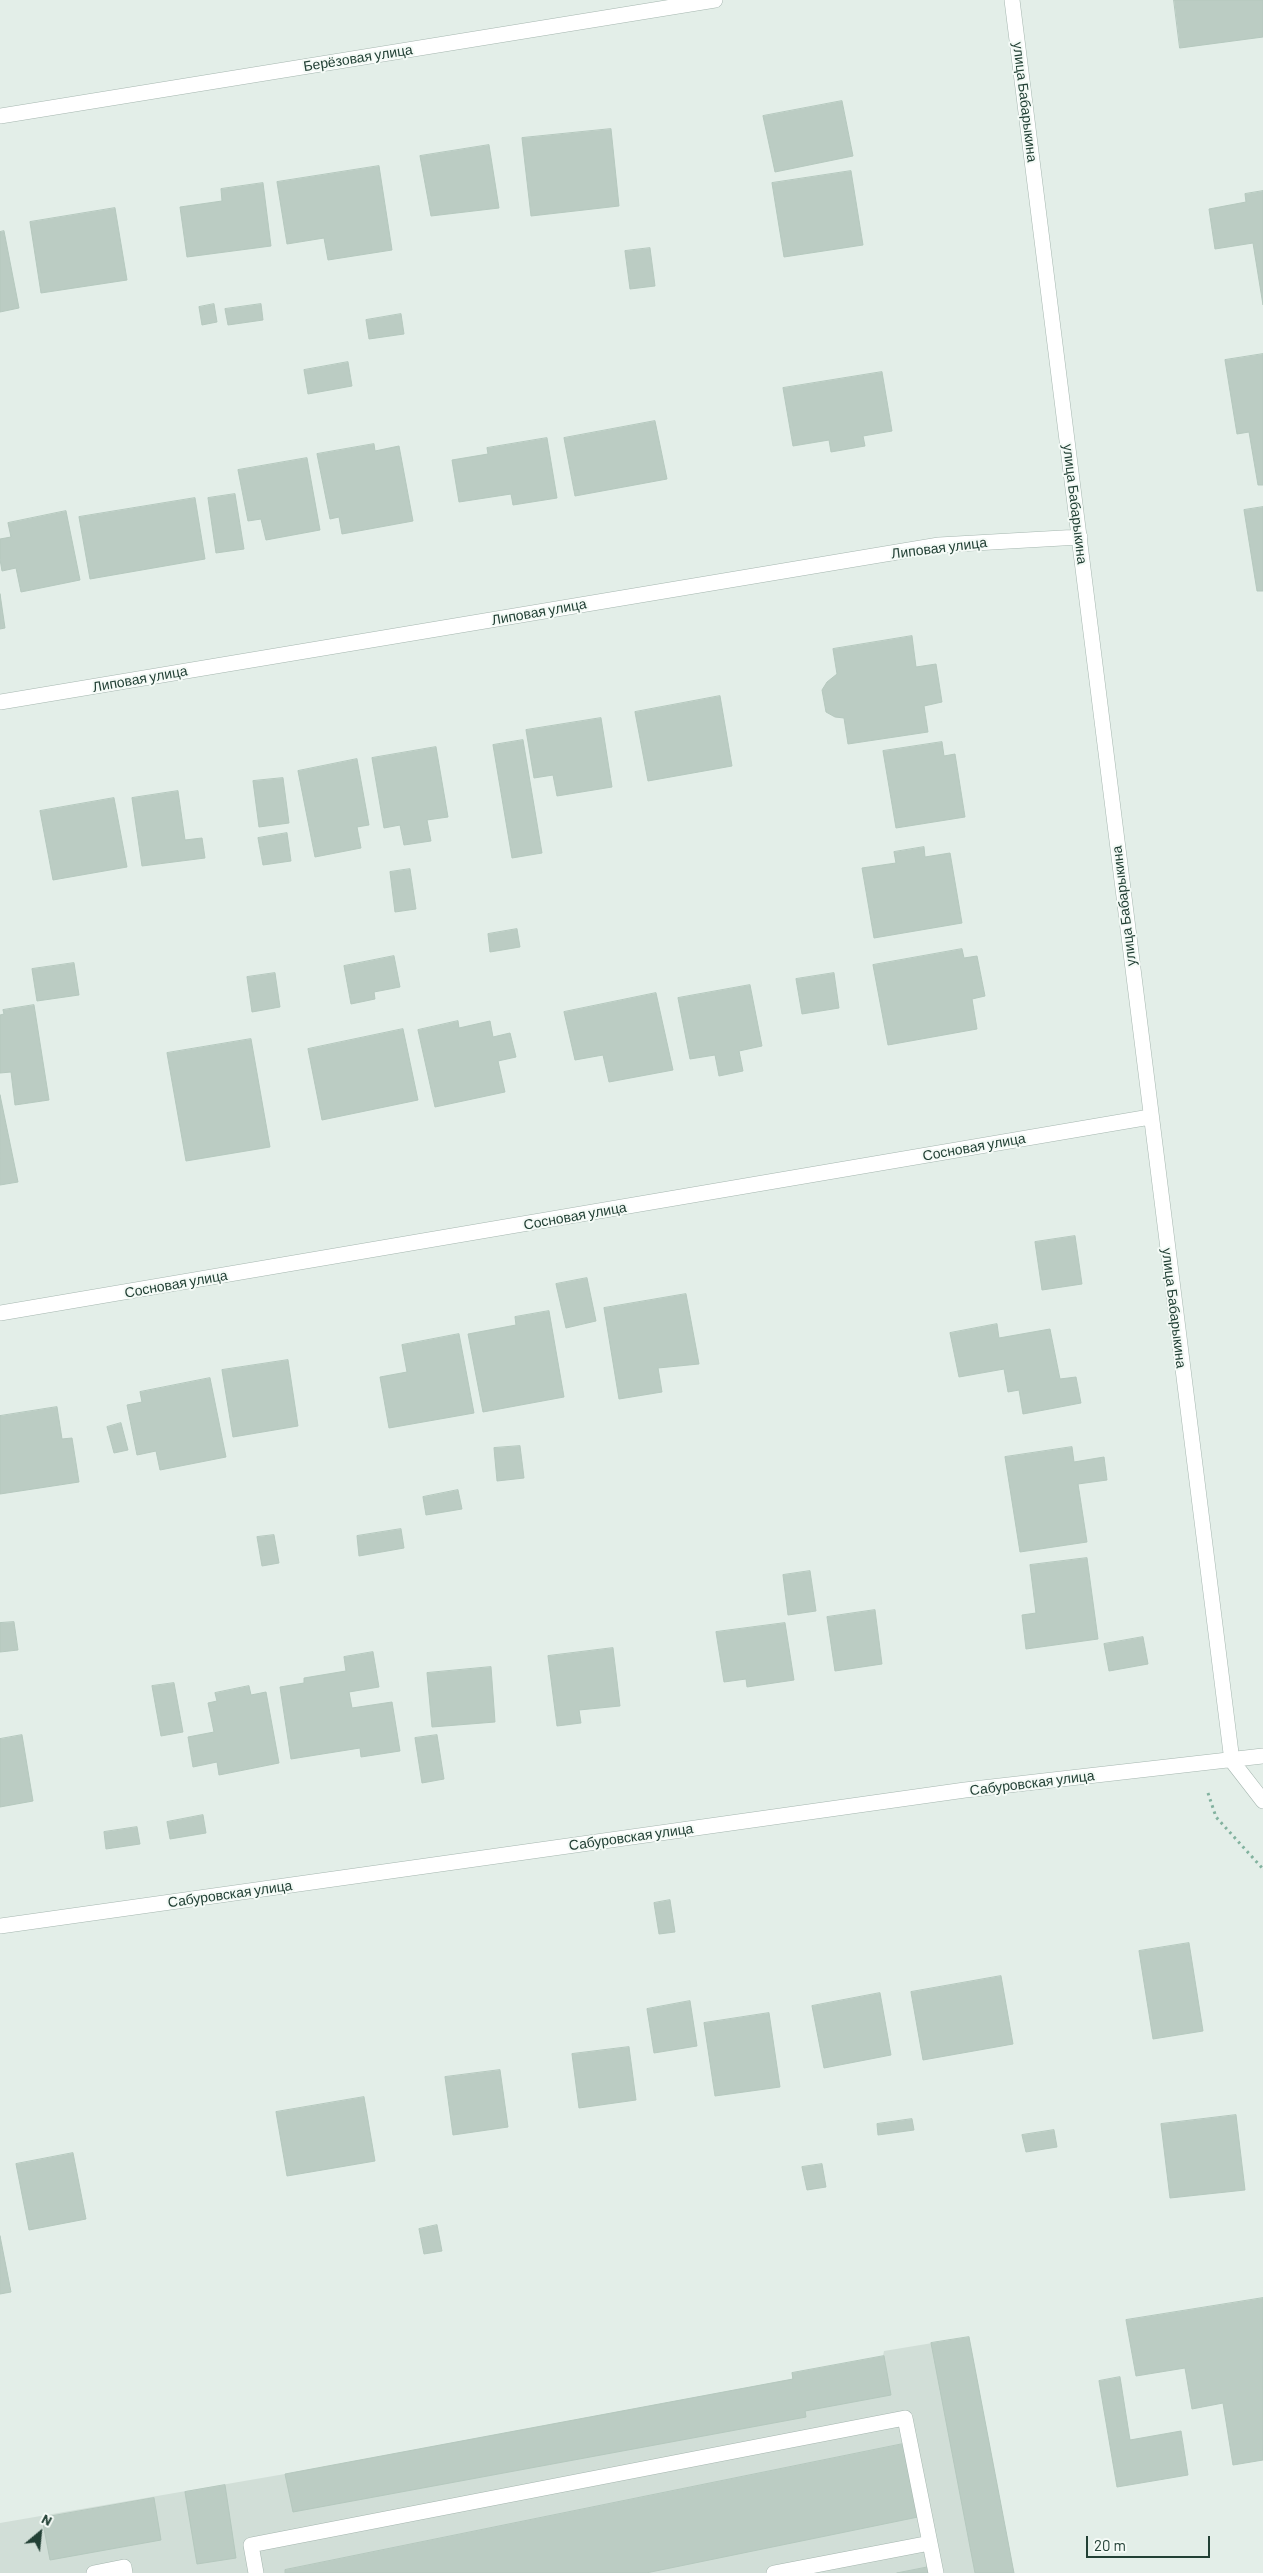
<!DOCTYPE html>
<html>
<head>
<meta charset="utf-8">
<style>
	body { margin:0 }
	#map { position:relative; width:1263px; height:2573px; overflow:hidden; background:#e3eee8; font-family:Barlow,sans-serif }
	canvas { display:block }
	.north { position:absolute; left:15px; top:2508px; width:50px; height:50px; -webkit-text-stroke:4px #f4faf6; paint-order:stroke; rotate:28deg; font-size:14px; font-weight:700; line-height:20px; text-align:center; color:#224035 }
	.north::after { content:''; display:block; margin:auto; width:18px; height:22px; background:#224035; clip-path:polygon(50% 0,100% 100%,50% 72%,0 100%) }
	.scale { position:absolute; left:1086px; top:2536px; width:124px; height:22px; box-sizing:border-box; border:2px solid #224035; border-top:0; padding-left:6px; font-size:15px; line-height:18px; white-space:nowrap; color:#224035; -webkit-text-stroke:4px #f4faf6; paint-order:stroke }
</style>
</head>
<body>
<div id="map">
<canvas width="1263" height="2573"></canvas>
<div class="north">N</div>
<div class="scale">20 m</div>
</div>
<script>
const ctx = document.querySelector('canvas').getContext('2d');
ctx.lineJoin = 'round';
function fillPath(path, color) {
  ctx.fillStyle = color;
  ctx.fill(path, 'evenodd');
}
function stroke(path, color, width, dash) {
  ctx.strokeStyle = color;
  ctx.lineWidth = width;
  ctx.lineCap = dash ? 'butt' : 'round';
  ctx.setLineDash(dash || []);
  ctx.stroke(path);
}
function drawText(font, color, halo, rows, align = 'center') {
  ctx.font = font + ' Barlow,sans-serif';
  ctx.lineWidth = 4;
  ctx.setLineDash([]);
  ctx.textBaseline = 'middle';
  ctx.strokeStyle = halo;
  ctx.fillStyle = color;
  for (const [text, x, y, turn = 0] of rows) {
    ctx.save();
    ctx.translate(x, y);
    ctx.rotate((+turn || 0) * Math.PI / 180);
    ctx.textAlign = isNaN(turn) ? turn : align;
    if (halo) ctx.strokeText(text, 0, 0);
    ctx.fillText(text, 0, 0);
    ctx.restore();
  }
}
const built = new Path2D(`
	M969,2337L1014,2573H0V2523L285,2474L792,2379V2373L883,2356L884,2351Z`);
const building = new Path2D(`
	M1174,0H1263V37L1180,48Z
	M842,101L853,156L775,172L763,116Z
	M611,129L619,206L531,216L522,138Z
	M489,145L499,208L431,216L420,156Z
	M379,166L392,250L328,260L324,238L287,244L277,182Z
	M851,171L863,245L784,257L772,183Z
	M263,183L271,246L187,257L180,207L222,201L221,189Z
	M1263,191V305L1253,243L1215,249L1209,209L1246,202L1245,194Z
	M115,208L127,280L41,293L30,222Z
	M4,231L19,308L0,312V232Z
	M650,248L655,286L630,289L625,251Z
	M214,304L217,322L202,325L199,307Z
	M261,304L263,320L228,325L225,309Z
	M401,314L404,334L369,339L366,320Z
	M1263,354V485H1258L1249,432L1237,434L1225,360Z
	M348,362L352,386L308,394L304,370Z
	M882,372L892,431L863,436L865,446L831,452L829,440L793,446L783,388Z
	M655,421L667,479L575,496L564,438Z
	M547,438L557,498L513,505L511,494L459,502L452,460L488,454L487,448Z
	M374,444L375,451L399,446L413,521L342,534L339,517L330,519L317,454Z
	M307,458L320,530L266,540L261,519L248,521L238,470Z
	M235,494L244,549L216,553L208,498Z
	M195,498L205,559L90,579L79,517Z
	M1263,507V591H1257L1244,510Z
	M66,511L80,580L21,592L16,568L2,571L0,559V539L11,537L8,523Z
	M0,594L5,628L0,629Z
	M912,636L916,667L936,664L942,702L924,706L928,732L848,744L844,718L835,717L826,712L822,690L827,682L837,674L833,649Z
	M720,696L732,766L648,781L635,712Z
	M601,718L612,787L557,796L553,775L534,778L526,730Z
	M523,740L542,853L512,858L493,745Z
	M942,742L944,756L955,754L965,817L896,828L883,751Z
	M436,747L448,817L427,820L431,841L404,845L400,825L384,828L372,758Z
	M357,759L369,825L357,827L361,848L315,857L298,771Z
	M283,778L289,823L259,827L253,781Z
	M178,791L185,840L202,838L205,858L142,866L132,798Z
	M114,798L127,867L53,880L40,811Z
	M287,833L291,861L263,865L258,838Z
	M924,847L925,857L950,853L962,923L874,938L862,868L896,863L894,852Z
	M410,869L416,909L395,912L390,872Z
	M517,929L520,947L490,952L488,934Z
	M962,949L964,958L977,956L985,996L972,999L977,1029L888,1045L873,965Z
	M394,956L400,987L374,992L375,999L351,1004L344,966Z
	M74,963L79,995L37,1001L32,969Z
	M275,973L280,1007L252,1012L247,977Z
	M834,973L839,1008L802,1014L796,979Z
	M750,985L762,1046L739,1051L743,1071L719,1076L715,1055L690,1059L678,998Z
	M656,993L673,1070L609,1082L603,1055L575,1060L564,1012Z
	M34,1005L49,1100L15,1105L11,1072L0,1073V1015L4,1014L3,1010Z
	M458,1021L459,1028L490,1021L493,1037L510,1033L516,1057L498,1061L505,1092L435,1107L418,1030Z
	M403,1029L418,1100L322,1120L308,1049Z
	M251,1039L270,1147L186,1161L167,1053Z
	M0,1095L18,1182L0,1185Z
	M1075,1236L1082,1284L1042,1290L1035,1242Z
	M587,1278L596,1321L566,1328L556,1284Z
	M686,1294L699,1364L658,1368L662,1392L619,1399L604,1308Z
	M549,1311L564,1397L483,1412L468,1334L516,1325L515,1317Z
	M997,1324L999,1338L1050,1329L1060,1379L1076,1377L1081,1403L1023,1414L1019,1390L1008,1392L1004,1369L959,1377L950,1333Z
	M459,1334L474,1413L389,1428L380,1377L407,1372L402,1345Z
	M288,1360L298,1426L233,1437L222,1370Z
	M210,1378L226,1457L160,1470L156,1451L137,1455L127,1405L142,1402L140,1392Z
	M57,1407L62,1439L72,1438L79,1482L0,1494V1416Z
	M121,1423L128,1450L114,1453L107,1427Z
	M520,1446L524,1478L497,1481L494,1448Z
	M1072,1447L1074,1462L1104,1457L1107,1480L1078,1484L1087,1542L1020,1552L1005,1457Z
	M458,1490L462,1509L426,1515L423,1497Z
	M401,1529L404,1548L359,1556L357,1536Z
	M274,1535L279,1563L262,1566L257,1537Z
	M1087,1558L1098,1639L1026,1649L1022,1615L1036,1613L1030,1565Z
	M810,1571L816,1611L788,1615L783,1575Z
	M875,1610L882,1664L835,1671L827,1617Z
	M14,1622L18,1650L0,1652V1623Z
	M785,1623L794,1680L747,1687L746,1679L724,1682L716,1632Z
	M1143,1637L1148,1664L1109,1671L1104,1644Z
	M613,1648L620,1706L579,1710L581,1723L557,1726L548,1656Z
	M373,1652L379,1687L349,1692L352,1708L392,1702L400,1751L361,1757L360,1748L291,1759L280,1687L304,1683V1678L346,1671L344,1657Z
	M491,1667L495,1722L432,1727L427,1673Z
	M174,1683L183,1732L161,1736L152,1686Z
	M249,1686L251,1695L266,1692L279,1763L219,1775L217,1762L193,1767L188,1737L214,1732L208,1703L217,1701L215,1693Z
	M22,1735L33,1801L0,1807V1739Z
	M437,1735L444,1779L422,1783L415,1738Z
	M203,1815L206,1833L170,1839L167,1822Z
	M137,1827L140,1844L106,1849L104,1832Z
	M670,1900L675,1932L659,1934L654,1903Z
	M1189,1943L1203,2031L1153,2039L1139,1951Z
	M1001,1976L1013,2044L923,2060L911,1992Z
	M880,1993L891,2055L824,2068L812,2006Z
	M690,2001L697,2046L654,2053L647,2009Z
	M769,2013L780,2087L715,2096L704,2023Z
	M629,2047L636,2100L579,2108L572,2054Z
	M500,2070L508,2127L453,2135L445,2077Z
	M364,2097L375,2161L287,2176L276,2112Z
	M1236,2115L1245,2190L1170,2198L1161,2124Z
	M912,2119L914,2130L878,2135L877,2124Z
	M1054,2130L1057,2147L1026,2152L1022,2135Z
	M73,2153L86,2219L29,2230L16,2164Z
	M822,2164L826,2187L807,2190L802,2167Z
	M437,2225L442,2251L424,2254L419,2229Z
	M0,2236L11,2292L0,2294Z
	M1263,2298V2460L1233,2465L1223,2403L1192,2409L1185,2368L1136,2376L1126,2320Z
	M969,2337L1014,2573H975L931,2343Z
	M884,2356L891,2395L805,2411L806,2417L293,2512L285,2474L793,2379L792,2373Z
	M1120,2377L1130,2440L1181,2431L1188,2475L1117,2487L1099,2381Z
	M903,2444L918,2517L646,2573H285V2570Z
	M225,2485L236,2558L197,2564L185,2492Z
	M154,2498L161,2540L50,2560L42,2518Z
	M929,2567L930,2573H897Z`);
const path = new Path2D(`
	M1208,1793L1216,1817L1263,1869`);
const lane = new Path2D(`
	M94,2573L124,2567L125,2573
	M256,2573L251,2545L905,2418L936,2573
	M774,2573L930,2543`);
const street = new Path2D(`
	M1012,0L1232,1761L1263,1801
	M0,116L715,0
	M0,702L939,545L1080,537
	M0,1313L1150,1117
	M0,1926L965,1790L1263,1756`);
const streetNames = [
	["Берёзовая улица",358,58,-9],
	["улица Бабарыкина",1025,102,83],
	["улица Бабарыкина",1075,504,83],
	["Липовая улица",939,548,-7],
	["Липовая улица",539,612,-10],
	["Липовая улица",140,679,-10],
	["улица Бабарыкина",1124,906,-97],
	["Сосновая улица",974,1147,-10],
	["Сосновая улица",575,1216,-10],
	["Сосновая улица",176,1284,-10],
	["улица Бабарыкина",1174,1308,83],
	["Сабуровская улица",1032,1783,-7],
	["Сабуровская улица",631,1837,-8],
	["Сабуровская улица",230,1894,-8]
];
fillPath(built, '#d1ded7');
fillPath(building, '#bbccc3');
stroke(building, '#b5c8be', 1);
stroke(lane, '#a5b6af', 16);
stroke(street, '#a5b6af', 16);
stroke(path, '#82b29f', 3, [2.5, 4]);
stroke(lane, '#fff', 15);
stroke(street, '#fff', 15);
drawText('14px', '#224035', '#f4faf6', streetNames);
</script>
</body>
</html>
